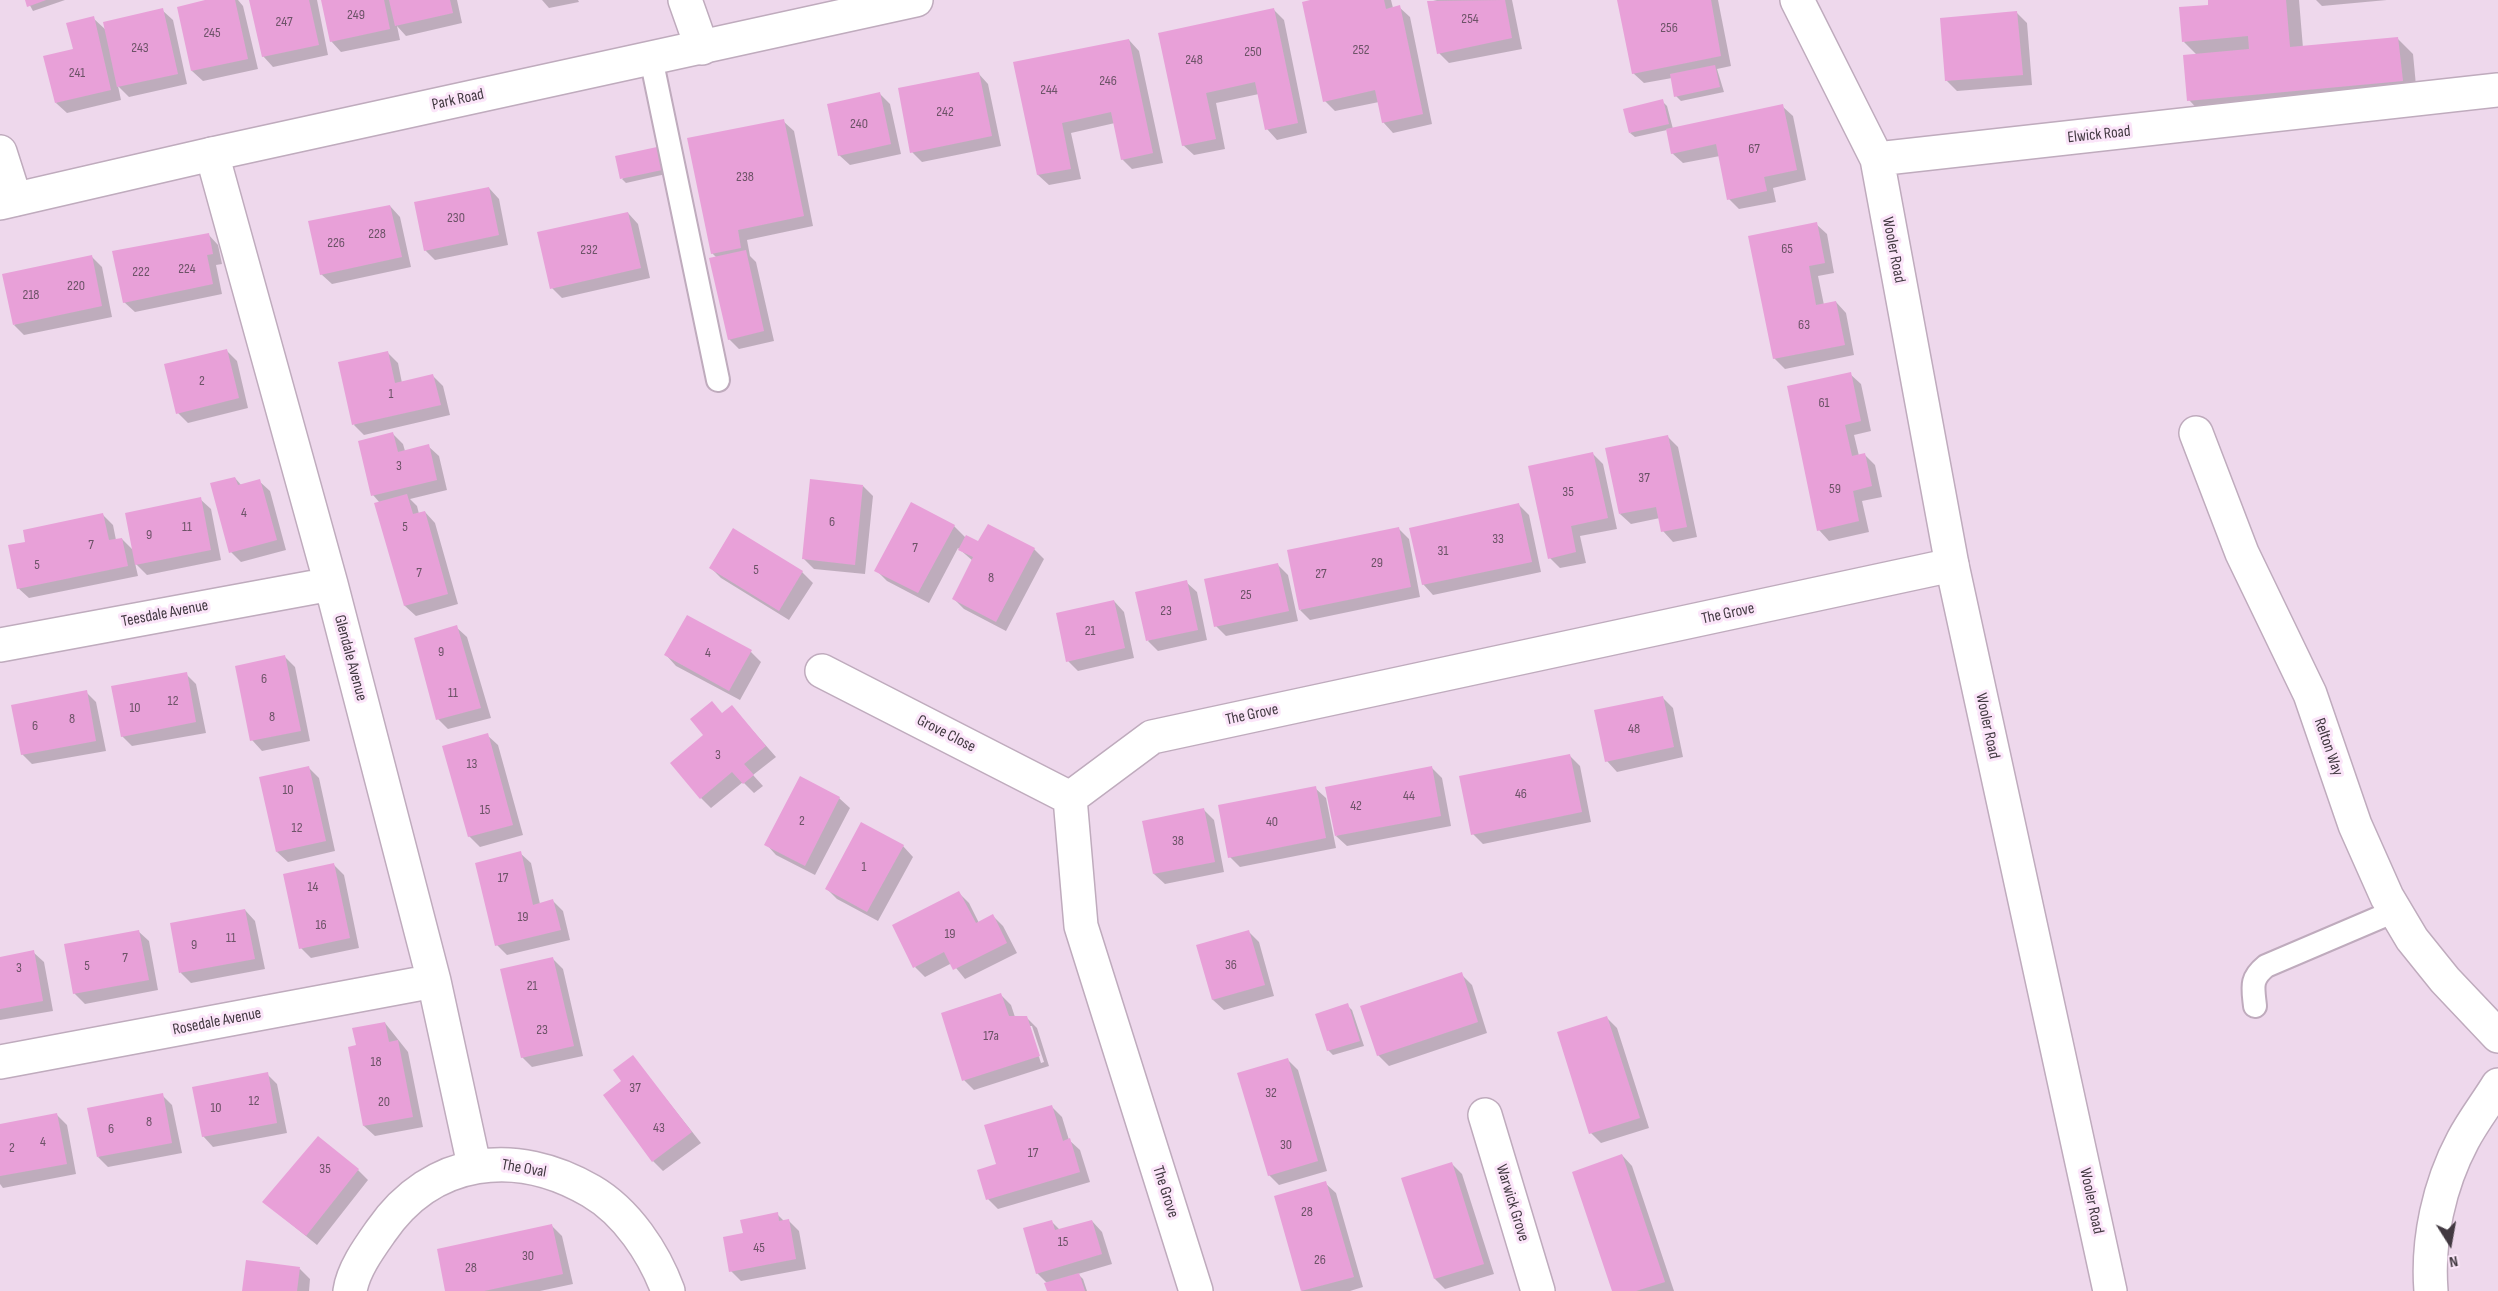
<!DOCTYPE html>
<html>
<head>
<meta charset="utf-8">
<style>
	body { margin:0 }
	#map { position:relative; width:2498px; height:1291px; overflow:hidden; background:#eed8ec; font-family:"Sofia Sans Condensed",sans-serif }
	canvas { display:block }
	.north { position:absolute; left:2420px; top:1213px; width:60px; height:60px; -webkit-text-stroke:4px #fbe5f9; paint-order:stroke; rotate:169deg; font-size:16px; font-weight:700; line-height:24px; text-align:center; color:#423941 }
	.north::after { content:''; display:block; margin:auto; width:21px; height:27px; background:#423941; clip-path:polygon(50% 0,100% 100%,50% 72%,0 100%) }
</style>
</head>
<body>
<div id="map">
<canvas width="2498" height="1291"></canvas>
<div class="north">N</div>
</div>
<script>
const ctx = document.querySelector('canvas').getContext('2d');
ctx.lineJoin = 'round';
function fillPath(path, color) {
  ctx.fillStyle = color;
  ctx.fill(path, 'evenodd');
}
function stroke(path, color, width, dash) {
  ctx.strokeStyle = color;
  ctx.lineWidth = width;
  ctx.lineCap = dash ? 'butt' : 'round';
  ctx.setLineDash(dash || []);
  ctx.stroke(path);
}
function drawText(font, color, halo, rows, align = 'center') {
  ctx.font = font + ' "Sofia Sans Condensed",sans-serif';
  ctx.lineWidth = 6;
  ctx.setLineDash([]);
  ctx.textBaseline = 'middle';
  ctx.strokeStyle = halo;
  ctx.fillStyle = color;
  for (const [text, x, y, turn = 0] of rows) {
    ctx.save();
    ctx.translate(x, y);
    ctx.rotate((+turn || 0) * Math.PI / 180);
    ctx.textAlign = isNaN(turn) ? turn : align;
    if (halo) ctx.strokeText(text, 0, 0);
    ctx.fillText(text, 0, 0);
    ctx.restore();
  }
}
const shadow = new Path2D(`
	M27,0H65L33,11Z
	M212,0H238L243,6L258,69L203,81L192,71L178,8Z
	M251,0H317L328,55L273,67L263,56Z
	M322,0H457L462,23L406,36L397,26L400,40L341,52L331,41Z
	M542,0H578L579,2L549,8Z
	M1317,0H1391L1393,8L1399,7L1410,17L1432,124L1393,133L1383,122L1379,102L1335,111L1325,101Z
	M1437,0H1512L1522,49L1449,63L1439,53L1429,2Z
	M1619,0H1718L1731,66L1717,69L1724,92L1681,101L1676,96L1672,78L1644,83L1633,73Z
	M2209,0H2299L2303,48L2398,39L2413,54L2417,96L2204,116L2189,100L2197,55L2184,42L2210,6Z
	M2316,0H2387L2322,6Z
	M162,10L173,20L187,84L129,97L118,86L121,100L67,113L56,103L93,18L106,30Z
	M1274,10L1284,20L1307,133L1277,140L1267,129L1259,94L1216,103L1225,149L1194,155L1183,145L1160,34Z
	M2017,13L2027,23L2032,85L1957,91L1946,80Z
	M1129,40L1139,51L1163,163L1132,169L1122,159L1115,123L1071,133L1081,179L1049,185L1038,175L1015,64Z
	M978,73L988,84L1001,146L922,162L912,152Z
	M880,94L890,104L901,154L850,165L839,155Z
	M1662,101L1667,106L1673,129L1782,106L1793,116L1806,180L1773,188L1776,202L1739,209L1729,199L1720,156L1683,163L1672,153L1667,130L1635,137L1630,133Z
	M783,121L794,131L813,226L747,240L750,256L756,262L774,341L739,349L729,339L717,258L712,253Z
	M656,149L661,153L666,174L626,183L622,179Z
	M489,188L499,199L508,245L435,260L425,250Z
	M390,206L400,217L411,267L332,284L321,274Z
	M628,213L638,224L650,278L562,298L552,288Z
	M1816,224L1827,234L1834,273L1818,276L1824,305L1836,302L1846,313L1854,355L1785,369L1774,358Z
	M208,234L218,245L222,264L216,265L222,294L135,312L124,302Z
	M92,257L102,267L112,317L24,335L14,325Z
	M226,350L237,361L248,408L188,423L178,413Z
	M387,352L398,363L402,383L433,376L443,386L450,415L364,435L354,425Z
	M1850,374L1861,384L1871,431L1854,435L1859,456L1864,454L1875,465L1882,497L1862,501L1869,532L1829,541L1819,530Z
	M393,434L403,444L405,451L428,446L439,456L447,490L410,499L417,506L419,514L425,512L435,523L458,604L416,616L405,606L376,504L380,503L373,495Z
	M1668,437L1678,447L1697,537L1673,542L1663,531L1660,518L1631,524L1620,514Z
	M1592,453L1603,464L1617,529L1580,536L1586,563L1560,568L1550,558Z
	M235,478L242,486L259,481L270,491L286,550L241,562L231,552Z
	M863,486L873,496L865,574L814,569L803,558Z
	M200,499L211,509L221,560L147,575L135,563L138,576L29,598L18,588L27,543L103,515L113,525L116,540L122,539L134,551Z
	M1519,505L1529,515L1541,572L1433,595L1423,584Z
	M954,526L966,538L979,543L1034,549L1044,559L1006,631L964,609L954,599L973,561L958,548L929,603L887,581L876,570Z
	M1399,529L1409,539L1420,597L1310,620L1300,610Z
	M734,530L802,572L813,583L789,620L721,578L711,568Z
	M1278,565L1288,575L1298,621L1226,636L1216,626Z
	M1186,582L1197,592L1207,640L1158,651L1148,641Z
	M1114,601L1124,612L1134,658L1078,671L1068,661Z
	M456,627L467,637L491,718L448,729L438,719Z
	M751,652L761,662L740,700L676,666L666,655Z
	M285,657L295,667L310,741L262,751L252,740Z
	M186,674L196,684L206,733L132,746L122,736Z
	M86,692L96,702L106,751L32,764L22,754Z
	M1662,697L1673,708L1683,757L1617,772L1607,761Z
	M732,707L776,757L753,775L763,786L754,793L743,782L711,808L701,798L705,735Z
	M487,735L498,745L523,835L480,847L469,836Z
	M1570,756L1580,766L1591,822L1483,844L1473,834Z
	M308,767L319,778L335,851L288,862L277,852Z
	M1432,768L1442,778L1451,826L1347,846L1336,836Z
	M1315,788L1326,798L1336,848L1240,867L1230,857Z
	M839,798L850,808L815,875L776,855L766,844Z
	M1204,810L1214,820L1224,872L1165,884L1154,874L1144,822Z
	M903,846L913,857L878,921L837,899L827,889Z
	M520,853L531,863L540,904L553,901L563,911L570,940L507,955L497,945Z
	M334,865L344,875L359,948L311,958L301,948Z
	M959,893L969,903L979,923L992,915L1003,926L1017,953L965,979L952,963L925,977L915,967Z
	M245,910L255,921L265,969L191,983L181,973L172,925Z
	M138,931L149,941L158,990L85,1004L74,993Z
	M1249,932L1259,942L1274,996L1224,1010L1213,1000L1198,946Z
	M33,952L44,962L53,1011L0,1020V958Z
	M553,959L563,969L583,1056L532,1067L522,1057Z
	M1461,974L1472,985L1487,1033L1389,1066L1378,1055Z
	M1001,995L1011,1005L1015,1017H1026L1037,1028L1049,1066L974,1090L964,1080ZM1029,1026H1032L1044,1062L1041,1063Z
	M1347,1005L1352,1010L1364,1046L1333,1055L1328,1050Z
	M1607,1018L1617,1028L1649,1128L1601,1143L1591,1133Z
	M385,1023L408,1052L423,1127L375,1136L364,1126L357,1047Z
	M633,1057L701,1143L663,1171L653,1161L623,1081Z
	M1288,1060L1298,1070L1327,1171L1279,1185L1269,1175Z
	M267,1074L277,1084L287,1133L213,1147L203,1136Z
	M162,1095L172,1105L182,1153L108,1167L98,1157Z
	M1052,1107L1062,1117L1069,1140L1080,1150L1090,1182L998,1209L988,1199L998,1165Z
	M57,1115L67,1125L76,1174L3,1188L0,1184V1126Z
	M1622,1155L1632,1166L1674,1291H1614Z
	M1451,1163L1462,1174L1494,1274L1445,1289L1435,1279Z
	M358,1170L368,1180L317,1245L264,1202Z
	M1325,1183L1336,1193L1363,1287L1350,1291H1302L1276,1197Z
	M777,1214L784,1221L788,1220L799,1231L806,1269L741,1281L731,1271L744,1234Z
	M1051,1221L1060,1230L1092,1221L1102,1232L1112,1264L1078,1274L1083,1279L1087,1291H1048V1284L1037,1273Z
	M552,1226L562,1236L573,1284L540,1291H447Z
	M300,1269L310,1279L309,1291H243Z`);
const building = new Path2D(`
	M25,0H46L27,7Z
	M205,0H235L248,59L191,71L177,7Z
	M249,0H309L319,45L262,57Z
	M321,0H384L390,29L330,42Z
	M389,0H450L453,13L395,26Z
	M1310,0H1384L1386,9L1400,5L1423,114L1382,123L1375,90L1323,102L1302,2Z
	M1505,0L1512,38L1437,54L1427,1Z
	M1617,0H1711L1721,56L1632,74Z
	M2208,0H2286L2290,47L2398,37L2403,81L2187,101L2183,55L2249,49L2248,36L2182,42L2179,7L2208,5Z
	M163,8L178,74L117,87L103,22Z
	M1274,8L1298,123L1265,130L1255,82L1206,93L1216,139L1182,146L1158,33Z
	M2017,11L2023,75L1945,81L1940,18Z
	M94,16L111,90L55,103L43,56L73,49L66,23Z
	M1129,39L1153,153L1121,160L1111,112L1062,123L1071,169L1037,175L1013,62Z
	M1715,65L1720,87L1674,97L1670,74Z
	M979,72L992,136L910,153L898,88Z
	M880,92L891,144L838,156L827,104Z
	M1663,99L1669,124L1629,133L1623,109Z
	M1783,104L1797,170L1764,177L1767,191L1727,200L1716,144L1671,154L1666,129Z
	M784,119L804,216L738,230L741,248L711,254L687,138Z
	M657,147L662,170L620,179L615,156Z
	M489,187L499,235L424,251L414,202Z
	M390,205L402,257L320,275L308,221Z
	M628,212L641,268L550,289L537,232Z
	M1817,222L1825,263L1809,266L1816,305L1836,301L1845,345L1773,359L1748,236Z
	M209,233L213,254L207,255L213,284L123,303L112,251Z
	M746,250L764,331L728,340L709,258Z
	M92,255L102,306L13,325L2,274Z
	M227,349L239,398L176,414L164,364Z
	M388,351L395,383L433,374L441,405L352,425L338,362Z
	M1851,372L1861,421L1845,425L1852,456L1865,453L1872,486L1853,491L1859,521L1817,531L1787,386Z
	M393,432L398,452L429,444L437,480L371,496L358,441Z
	M1668,435L1687,527L1661,532L1656,507L1619,514L1605,448Z
	M1593,452L1608,518L1571,526L1576,552L1548,559L1528,466Z
	M235,477L238,485L260,479L277,540L229,553L210,483Z
	M810,479L863,485L855,565L802,559Z
	M407,494L413,514L425,511L448,594L404,606L374,503Z
	M201,497L211,550L135,565L125,513Z
	M911,502L955,525L918,593L874,571Z
	M1519,503L1532,562L1422,585L1409,528Z
	M103,513L109,540L122,538L128,566L17,589L8,545L25,542L23,530Z
	M988,524L1035,548L996,622L952,599L973,557L958,550L966,535L978,541Z
	M1399,527L1411,587L1299,610L1287,550Z
	M733,528L803,571L779,611L709,568Z
	M1278,563L1289,611L1214,627L1204,579Z
	M1187,580L1198,630L1146,641L1135,592Z
	M1114,600L1125,648L1066,662L1056,613Z
	M687,615L752,650L729,691L664,655Z
	M457,625L481,708L436,720L414,638Z
	M285,655L301,731L250,741L235,666Z
	M187,672L196,722L121,737L111,686Z
	M87,690L96,741L21,755L11,705Z
	M1663,696L1674,747L1605,762L1594,710Z
	M712,701L722,713L732,705L766,746L744,764L754,775L743,784L732,772L700,799L670,763L703,735L690,719Z
	M488,733L513,825L468,837L442,746Z
	M1570,754L1582,812L1471,835L1459,776Z
	M309,766L326,841L276,852L259,777Z
	M1432,766L1441,816L1335,836L1325,787Z
	M800,776L840,797L805,866L764,845Z
	M1316,786L1326,838L1228,858L1218,805Z
	M1204,808L1215,862L1153,874L1142,821Z
	M861,822L904,845L867,912L825,889Z
	M521,851L533,905L553,899L561,930L495,946L475,863Z
	M334,863L350,938L299,949L283,874Z
	M959,891L976,923L993,914L1007,943L953,970L944,952L913,968L892,925Z
	M245,909L255,959L179,973L170,923Z
	M139,930L149,980L73,994L64,944Z
	M1249,930L1265,985L1212,1000L1196,945Z
	M34,950L43,1001L0,1009V957Z
	M553,957L574,1046L521,1058L500,969Z
	M1462,972L1478,1022L1377,1056L1360,1006Z
	M1001,993L1009,1016H1027L1040,1056L962,1081L941,1013Z
	M1348,1003L1360,1041L1327,1051L1315,1014Z
	M1607,1016L1640,1118L1589,1134L1557,1032Z
	M385,1022L389,1042L398,1040L413,1117L363,1126L348,1047L356,1045L352,1028Z
	M633,1055L692,1132L652,1162L603,1095L621,1081L613,1070Z
	M1288,1058L1318,1161L1268,1176L1237,1073Z
	M268,1072L277,1123L202,1137L192,1087Z
	M163,1093L172,1143L97,1157L87,1108Z
	M1052,1105L1063,1141L1070,1138L1080,1172L986,1200L977,1170L996,1164L984,1125Z
	M57,1113L67,1164L0,1176V1124Z
	M318,1136L359,1169L306,1236L262,1202Z
	M1622,1154L1665,1282L1636,1291H1612L1572,1172Z
	M1452,1162L1484,1264L1434,1279L1401,1178Z
	M1326,1181L1354,1277L1301,1291L1274,1196Z
	M778,1212L779,1221L789,1219L796,1259L729,1272L723,1237L743,1233L740,1220Z
	M1052,1220L1055,1230L1092,1220L1102,1254L1036,1274L1023,1228Z
	M552,1224L563,1274L484,1291H445L437,1249Z
	M246,1260L300,1267L297,1291H242Z
	M1079,1273L1085,1291H1047L1044,1283Z`);
const lane = new Path2D(`
	M651,58L718,380
	M2255,1006C2253,987 2250,979 2266,966L2395,911`);
const street = new Path2D(`
	M685,0L702,48
	M0,152L15,199
	M212,154L331,584L434,981L474,1165
	M2196,433L2242,553L2310,694L2355,825L2387,897L2412,939L2445,980L2498,1036
	M0,645L331,584
	M822,671L1070,798
	M0,1062L434,981
	M1485,1115L1538,1291
	M350,1291C353,1270 369,1248 381,1231C432,1157 516,1147 591,1191C627,1212 654,1253 668,1291
	M1196,1291L1081,926L1070,798L1152,737L1952,565
	M2431,1291C2427,1240 2439,1185 2463,1140C2473,1121 2487,1103 2498,1085`);
const secondary = new Path2D(`
	M1797,0L1877,159L1952,565L2110,1291
	M1877,159L2498,90
	M0,203L212,154L916,0`);
const numberNames = [
	["249",356,15],
	["254",1470,19],
	["247",284,22],
	["256",1669,28],
	["245",212,33],
	["243",140,48],
	["252",1361,50],
	["250",1253,52],
	["248",1194,60],
	["241",77,73],
	["246",1108,81],
	["244",1049,90],
	["242",945,112],
	["240",859,124],
	["67",1754,149],
	["238",745,177],
	["230",456,218],
	["228",377,234],
	["226",336,243],
	["65",1787,249],
	["232",589,250],
	["224",187,269],
	["222",141,272],
	["220",76,286],
	["218",31,295],
	["63",1804,325],
	["2",202,381],
	["1",391,394],
	["61",1824,403],
	["3",399,466],
	["37",1644,478],
	["59",1835,489],
	["35",1568,492],
	["4",244,513],
	["6",832,522],
	["11",187,527],
	["5",405,527],
	["9",149,535],
	["33",1498,539],
	["7",91,545],
	["7",915,548],
	["31",1443,551],
	["29",1377,563],
	["5",37,565],
	["5",756,570],
	["7",419,573],
	["27",1321,574],
	["8",991,578],
	["25",1246,595],
	["23",1166,611],
	["21",1090,631],
	["9",441,652],
	["4",708,653],
	["6",264,679],
	["11",453,693],
	["12",173,701],
	["10",135,708],
	["8",272,717],
	["8",72,719],
	["6",35,726],
	["48",1634,729],
	["3",718,755],
	["13",472,764],
	["10",288,790],
	["46",1521,794],
	["44",1409,796],
	["42",1356,806],
	["15",485,810],
	["2",802,821],
	["40",1272,822],
	["12",297,828],
	["38",1178,841],
	["1",864,867],
	["17",503,878],
	["14",313,887],
	["19",523,917],
	["16",321,925],
	["19",950,934],
	["11",231,938],
	["9",194,945],
	["7",125,958],
	["36",1231,965],
	["5",87,966],
	["3",19,968],
	["21",532,986],
	["23",542,1030],
	["17a",991,1036],
	["18",376,1062],
	["37",635,1088],
	["32",1271,1093],
	["12",254,1101],
	["20",384,1102],
	["10",216,1108],
	["8",149,1122],
	["43",659,1128],
	["6",111,1129],
	["4",43,1142],
	["30",1286,1145],
	["2",12,1148],
	["17",1033,1153],
	["35",325,1169],
	["28",1307,1212],
	["15",1063,1242],
	["45",759,1248],
	["30",528,1256],
	["26",1320,1260],
	["28",471,1268]
];
const streetNames = [
	["Park Road",458,100,-12],
	["Elwick Road",2099,135,-6],
	["Wooler Road",1893,250,79],
	["Teesdale Avenue",165,614,-11],
	["The Grove",1728,614,-12],
	["Glendale Avenue",350,658,75],
	["The Grove",1252,715,-12],
	["Wooler Road",1987,726,78],
	["Grove Close",946,734,27],
	["Relton Way",2328,747,71],
	["Rosedale Avenue",217,1022,-11],
	["The Oval",524,1169,10],
	["The Grove",1165,1192,72],
	["Wooler Road",2091,1201,78],
	["Warwick Grove",1512,1203,73]
];
fillPath(shadow, '#0003');
fillPath(building, '#e8a0d8');
stroke(lane, '#bfabbd', 26);
stroke(street, '#bfabbd', 36);
stroke(secondary, '#bfabbd', 36);
stroke(lane, '#fff', 22);
stroke(street, '#fff', 33);
stroke(secondary, '#fff', 33);
drawText('14px', '#6c5367', null, numberNames);
drawText('16px', '#423941', '#fbe5f9', streetNames);
</script>
</body>
</html>
